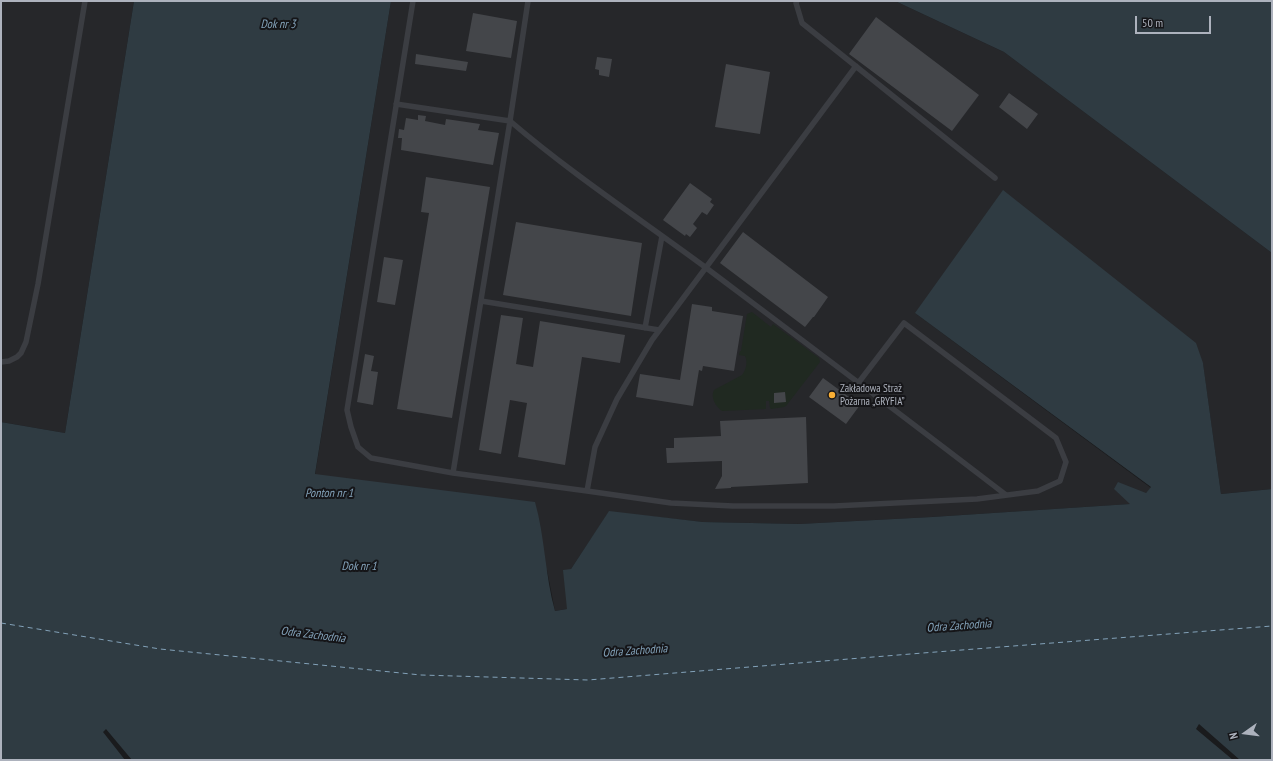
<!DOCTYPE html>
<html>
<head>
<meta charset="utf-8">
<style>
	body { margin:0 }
	#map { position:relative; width:1273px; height:761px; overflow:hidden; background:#1a1b1d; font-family:"PT Sans Narrow",sans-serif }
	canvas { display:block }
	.frame { position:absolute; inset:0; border:2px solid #adb2bd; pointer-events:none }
	.north { position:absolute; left:1225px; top:713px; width:40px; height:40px; -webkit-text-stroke:3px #151518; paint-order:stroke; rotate:256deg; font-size:11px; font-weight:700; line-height:16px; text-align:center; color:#adb2bd }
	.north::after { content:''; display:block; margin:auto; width:14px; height:18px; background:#adb2bd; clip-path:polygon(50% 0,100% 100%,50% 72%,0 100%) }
	.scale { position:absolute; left:1135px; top:16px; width:76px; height:18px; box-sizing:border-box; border:2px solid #adb2bd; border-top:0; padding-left:5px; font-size:12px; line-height:14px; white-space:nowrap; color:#adb2bd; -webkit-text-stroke:3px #151518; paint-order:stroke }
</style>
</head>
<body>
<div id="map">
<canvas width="1273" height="761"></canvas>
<div class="frame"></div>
<div class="north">N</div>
<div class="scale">50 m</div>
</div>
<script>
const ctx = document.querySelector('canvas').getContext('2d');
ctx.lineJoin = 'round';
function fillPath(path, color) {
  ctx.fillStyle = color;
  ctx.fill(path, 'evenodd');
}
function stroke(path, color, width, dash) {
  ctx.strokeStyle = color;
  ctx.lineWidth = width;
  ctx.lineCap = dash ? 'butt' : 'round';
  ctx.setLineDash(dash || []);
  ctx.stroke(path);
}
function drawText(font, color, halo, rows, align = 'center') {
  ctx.font = font + ' "PT Sans Narrow",sans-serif';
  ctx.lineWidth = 4;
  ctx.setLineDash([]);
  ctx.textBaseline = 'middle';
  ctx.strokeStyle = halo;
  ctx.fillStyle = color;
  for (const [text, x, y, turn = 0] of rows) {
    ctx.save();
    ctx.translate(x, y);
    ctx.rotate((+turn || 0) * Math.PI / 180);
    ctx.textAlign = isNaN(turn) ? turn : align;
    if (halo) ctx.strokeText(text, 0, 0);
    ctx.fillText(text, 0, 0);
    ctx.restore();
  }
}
const built = new Path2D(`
	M1,1H134L65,433L1,422Z
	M391,1H895L1004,52L1272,253V489L1221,494L1203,364L915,313L1151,488L1146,493L1131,504L932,517L799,524L703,522L609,512L571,569L567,609L555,611L547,570L315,475Z`);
const green = new Path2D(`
	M752,312L771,327L773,324L819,358L820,362L786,406L784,407L771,409L770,408L769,401H766V409L722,411C716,407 710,397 714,390L742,375C746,370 748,362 745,356L739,355L740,351H741L747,314Z`);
const water = new Path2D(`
	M134,1H391L315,474L535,502C545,537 545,575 555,611L567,609L563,570L571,569L609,511L703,522L799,524L932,517L1130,504L1114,489L1118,482L1146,493L1151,487L915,313L1003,190L1196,343L1203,363L1221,494L1272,489V760H1240L1199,724L1196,729L1233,760H132L106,729L103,732L125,760H1V422L65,433Z
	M895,1H1272V253L1004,52Z`);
const ferry = new Path2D(`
	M1,623L160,649L421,675L588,680L923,653L1272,626`);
const building = new Path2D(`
	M473,13L517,21L511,58L466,51Z
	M876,17L979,95L952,131L849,54Z
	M416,54L468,62L466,71L415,64Z
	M597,57L612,59L609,77L599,75V70L595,69Z
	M726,64L770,72L760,134L715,127Z
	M1009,93L1038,114L1027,129L999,107Z
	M418,115L426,116L425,121L445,125L446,119L480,124L478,130L499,133L493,165L401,150L402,138H398L399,129L404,130L406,118L418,120Z
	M426,177L490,187L452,418L397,409L429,213L421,212Z
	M690,183L712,199L710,202L714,205L707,215L702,212L693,224L697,228L690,237L686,234L685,236L663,220Z
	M516,222L642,243L631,316L503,295Z
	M743,232L828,297L814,317H813L805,327L720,263Z
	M384,257L403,260L395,305L377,302Z
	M692,304L712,307V311L743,316L734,371L703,366L702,371L699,370L693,406L636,397L640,374L680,380Z
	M501,315L523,318L516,364L533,367L540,321L625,335L620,363L582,357L565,465L518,457L527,403L510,400L501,454L479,450Z
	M365,354L374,356L371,371L378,372L373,405L357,402Z
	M823,378L860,405L846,424L809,397Z
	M785,392L786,402L774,403V393Z
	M806,417L808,483L731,487V488L715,489L722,476V461L667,463L666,448H674V438L721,436L720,421Z`);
const service = new Path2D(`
	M413,1L347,410L351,427L358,447L371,458L453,473L587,491
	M797,1L796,3L802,23L995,178
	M856,66L652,340L617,399L595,447L587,491L671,503L733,506H834L977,499L1038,491L1060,481L1066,462L1056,438L904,323L859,382
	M396,104L510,121L528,1
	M481,301L659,330
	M645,328L662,236
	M1,362L9,361L17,357L21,353L26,342L38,284L85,1
	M453,473L510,121C572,174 640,219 705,267C806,343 906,418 1006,495`);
const markers = [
	[832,395,4,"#faaf35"]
];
const poiNames = [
	["Zakładowa Straż",840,389],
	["Pożarna „GRYFIA”",840,402]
];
const waterNames = [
	["Dok nr 3",278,25],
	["Ponton nr 1",329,494],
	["Dok nr 1",359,567],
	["Odra Zachodnia",959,626,-4],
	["Odra Zachodnia",313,635,7],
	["Odra Zachodnia",635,651,-4]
];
fillPath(built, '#26272a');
fillPath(green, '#202921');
fillPath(water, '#2f3b42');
stroke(ferry, '#83a2b9', 1, [5, 4]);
fillPath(building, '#44464a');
stroke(service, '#3b3d42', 5.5);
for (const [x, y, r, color] of markers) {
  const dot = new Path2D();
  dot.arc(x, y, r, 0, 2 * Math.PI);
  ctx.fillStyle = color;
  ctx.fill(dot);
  stroke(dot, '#151518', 1.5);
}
drawText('11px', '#adb2bd', '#151518', poiNames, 'left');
drawText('italic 12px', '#83a2b9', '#151518', waterNames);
</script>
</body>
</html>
